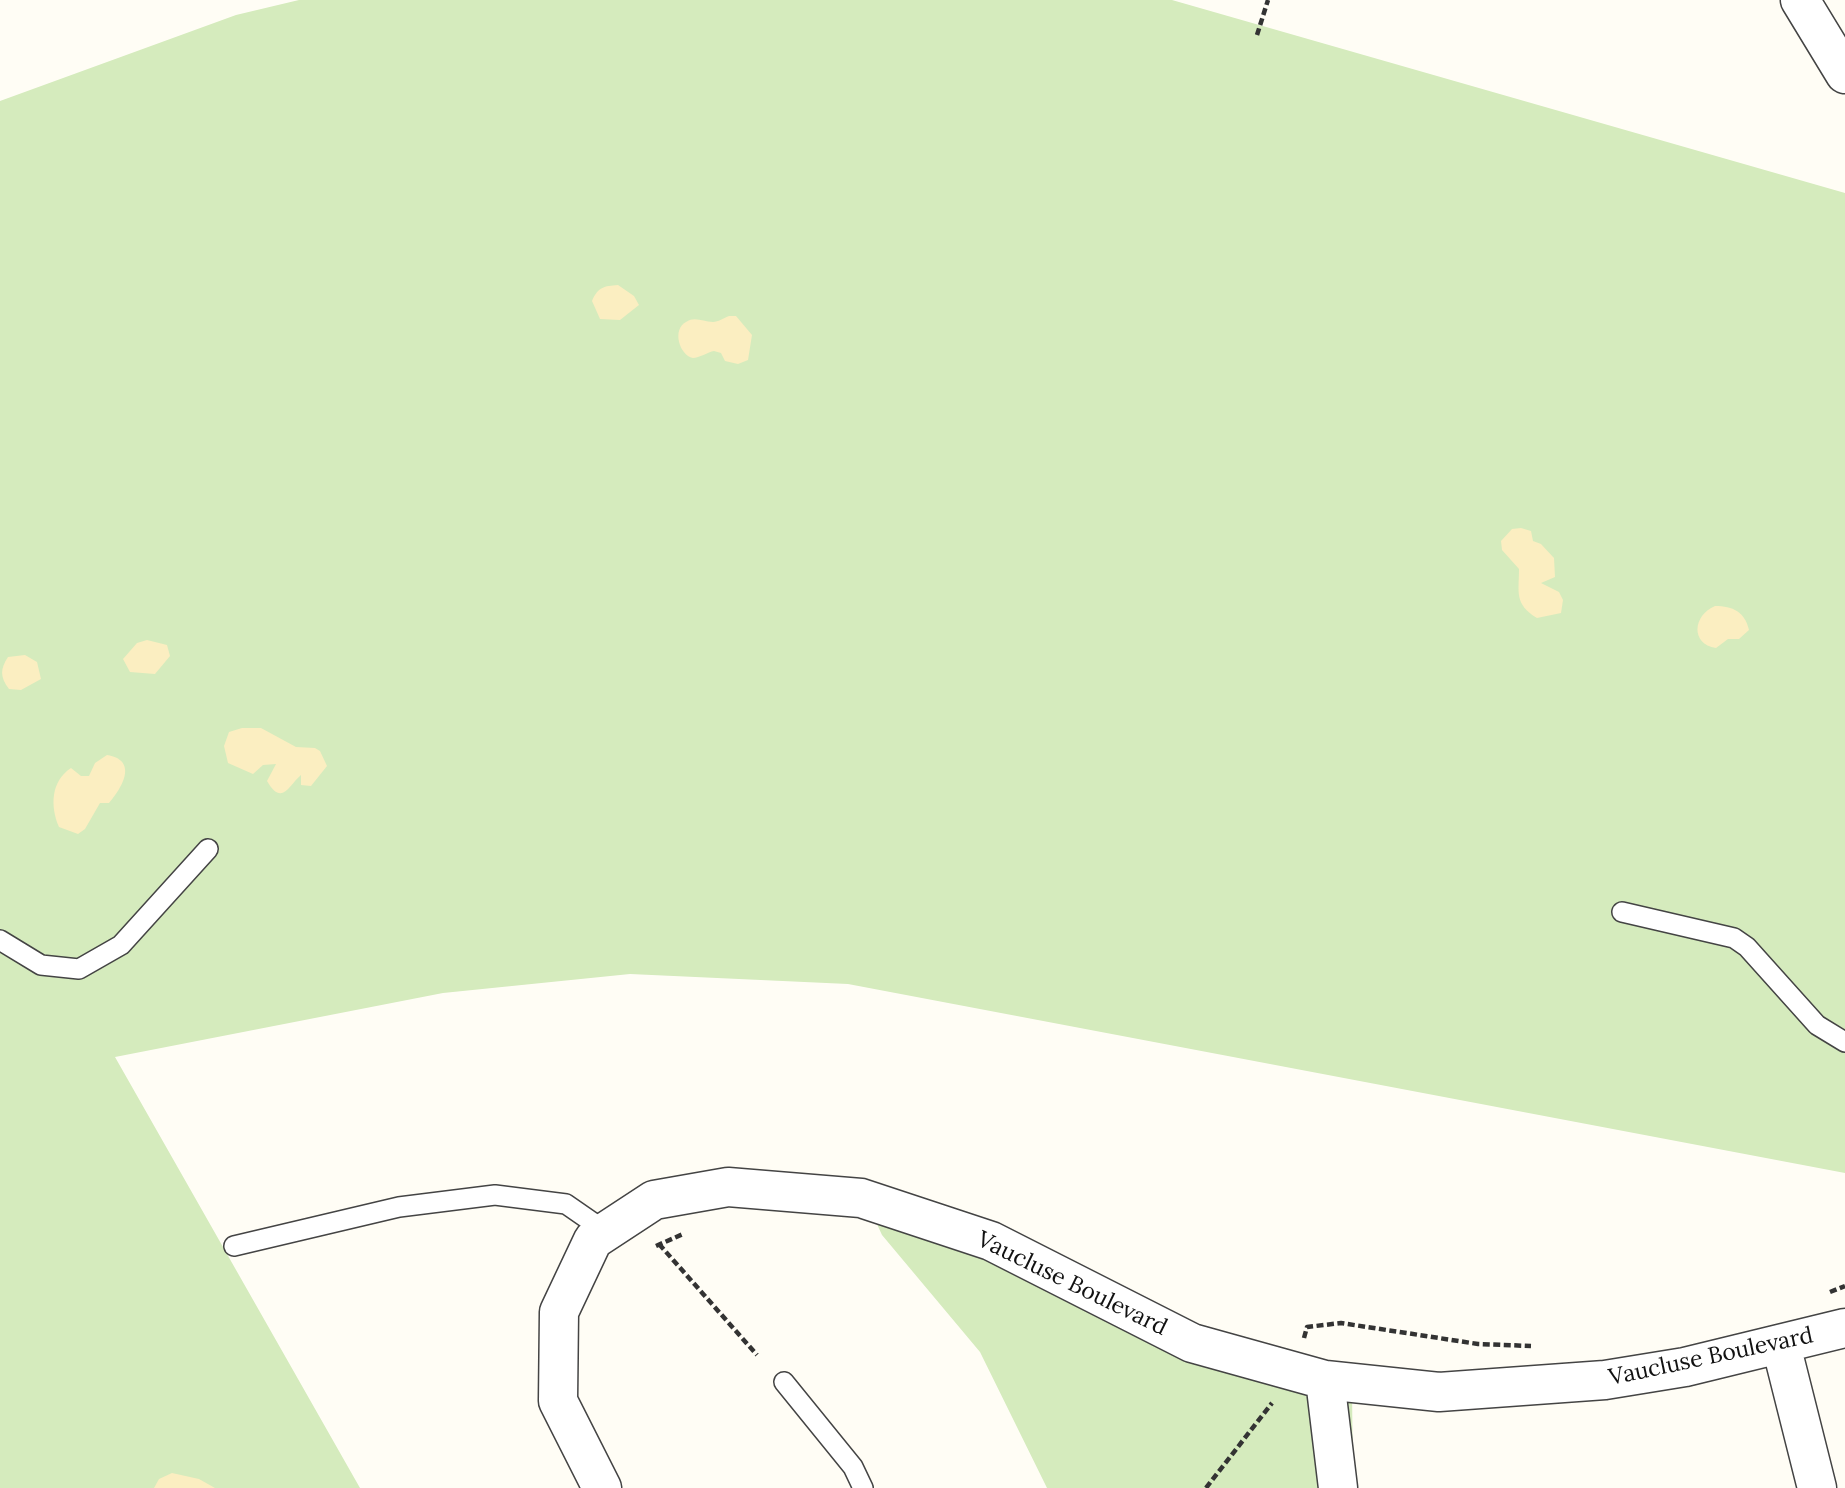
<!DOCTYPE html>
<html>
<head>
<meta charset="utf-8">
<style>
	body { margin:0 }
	canvas { display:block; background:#fffdf5 }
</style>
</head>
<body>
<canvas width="1845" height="1488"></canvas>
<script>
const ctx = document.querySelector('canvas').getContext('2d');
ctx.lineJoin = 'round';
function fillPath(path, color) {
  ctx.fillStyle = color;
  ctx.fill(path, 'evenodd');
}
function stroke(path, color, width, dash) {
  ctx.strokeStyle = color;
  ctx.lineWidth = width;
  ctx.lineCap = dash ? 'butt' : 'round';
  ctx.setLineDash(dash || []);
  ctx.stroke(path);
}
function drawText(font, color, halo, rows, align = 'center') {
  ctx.font = font + ' Lora,serif';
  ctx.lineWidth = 7;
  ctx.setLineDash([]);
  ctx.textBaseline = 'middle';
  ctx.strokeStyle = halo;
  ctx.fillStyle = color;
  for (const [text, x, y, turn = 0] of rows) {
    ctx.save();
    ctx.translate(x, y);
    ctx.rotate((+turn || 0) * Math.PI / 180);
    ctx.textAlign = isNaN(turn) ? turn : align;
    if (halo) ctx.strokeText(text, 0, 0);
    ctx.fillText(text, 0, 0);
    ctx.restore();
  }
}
const green = new Path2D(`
	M299,0H1172L1845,193V1173L848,984L630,974L443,993L115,1057L360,1488H0V101L236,15Z
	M870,1209L1192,1343L1352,1387L1353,1488H1047L980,1352L882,1235Z`);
const sand = new Path2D(`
	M618,285L634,296L639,305L620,320L600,319L592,301C598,287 604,286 618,285Z
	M729,316H736L752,335L748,360L738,364L725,361L721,353L714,351C708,352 699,358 693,358C679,355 672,329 686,322C695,316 703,322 713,322C718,322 724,318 729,316Z
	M1521,528L1531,531L1533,541L1541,544L1554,558L1555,577L1541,583L1559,592L1563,600L1561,613L1537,618C1514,604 1519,592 1519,569L1502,550L1501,541L1512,529Z
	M1715,606C1733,606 1745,612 1749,630L1739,639H1728L1716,648C1690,644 1693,615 1715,606Z
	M147,640L167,645L170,656L155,674L130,672L123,659L137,643Z
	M25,655L37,662L41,679L21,690L9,689C0,677 0,669 8,657Z
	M242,728H261L296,747L315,748L320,751L327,766L311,786L301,785V775C289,785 282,807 267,781L276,764L263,765L253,774L228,763L224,746L229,732Z
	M107,755C138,760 123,787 109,803H100L85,829L78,834L59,827C50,806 51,781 71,768L81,776H89L95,763Z
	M172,1473L199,1479L215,1488H154L159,1479Z`);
const path = new Path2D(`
	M1257,35L1268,0
	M659,1244L757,1355
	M656,1246L683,1234
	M1830,1292L1845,1286
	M1304,1338L1307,1327L1341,1323L1478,1344L1531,1346
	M1206,1488L1272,1403`);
const lane = new Path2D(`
	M1622,912L1734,938L1747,947L1817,1025L1845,1042
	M0,940L41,965L79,969L121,945L208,849
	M234,1246L399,1207L495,1195L566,1204L605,1231
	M784,1382L853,1467L863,1488`);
const street = new Path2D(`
	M1800,0L1845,74
	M1781,1345L1817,1488
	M1325,1380L1338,1488
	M602,1488L558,1401L559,1312L593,1240L654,1200L728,1187L861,1198L991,1241L1192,1343L1325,1380L1439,1392L1605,1380L1685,1367L1845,1328`);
const streetNames = [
	["Vaucluse Boulevard",1072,1284,26],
	["Vaucluse Boulevard",1711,1357,-12]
];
fillPath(green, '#d5ebbd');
fillPath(sand, '#fbeec1');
stroke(lane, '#444', 22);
stroke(street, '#444', 41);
stroke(path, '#333', 4.5, [7, 3.5]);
stroke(lane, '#fff', 19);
stroke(street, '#fff', 38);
drawText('23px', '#111', '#fff', streetNames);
</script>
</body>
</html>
